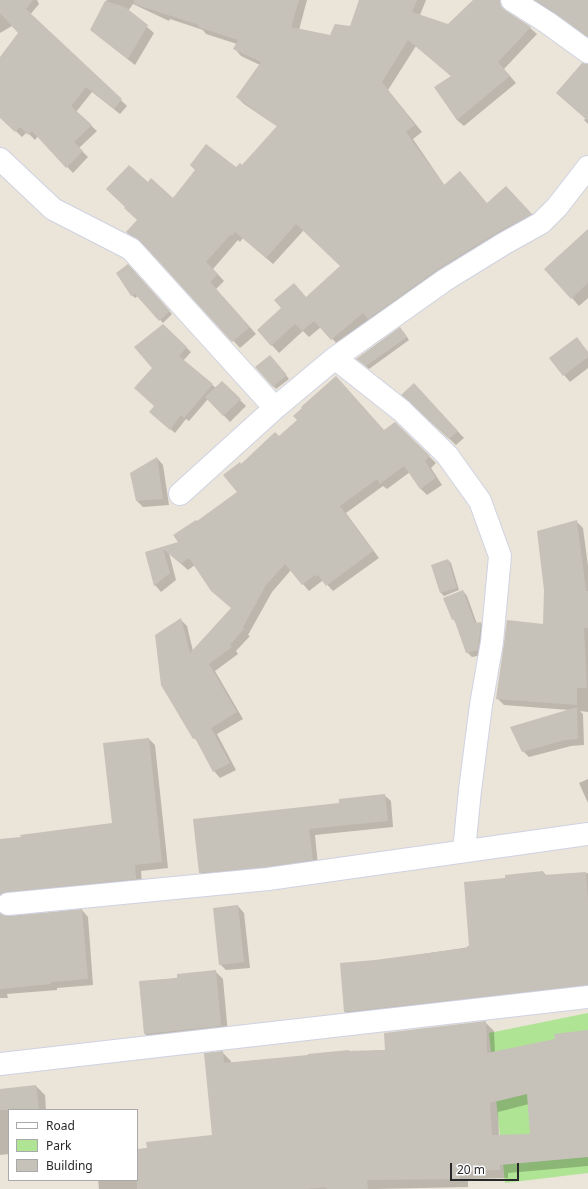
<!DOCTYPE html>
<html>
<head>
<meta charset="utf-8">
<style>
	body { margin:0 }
	#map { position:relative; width:588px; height:1189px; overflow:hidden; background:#ebe4d9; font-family:"Noto Sans",sans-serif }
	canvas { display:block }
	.legend { position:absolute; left:8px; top:1109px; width:130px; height:72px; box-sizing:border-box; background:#fff; border:1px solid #a9a9a9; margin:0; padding:5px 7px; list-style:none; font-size:12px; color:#282828 }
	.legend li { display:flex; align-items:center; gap:8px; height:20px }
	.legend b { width:20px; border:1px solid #a9a9a9 }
	.scale { position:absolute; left:450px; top:1163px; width:69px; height:18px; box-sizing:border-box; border:2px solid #282828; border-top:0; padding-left:5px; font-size:12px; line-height:14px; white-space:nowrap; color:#282828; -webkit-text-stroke:3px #fff; paint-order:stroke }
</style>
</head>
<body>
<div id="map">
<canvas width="588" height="1189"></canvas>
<ul class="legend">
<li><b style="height:5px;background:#fff"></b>Road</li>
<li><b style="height:11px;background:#afe494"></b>Park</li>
<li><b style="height:11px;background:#c6c1b9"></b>Building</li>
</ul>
<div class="scale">20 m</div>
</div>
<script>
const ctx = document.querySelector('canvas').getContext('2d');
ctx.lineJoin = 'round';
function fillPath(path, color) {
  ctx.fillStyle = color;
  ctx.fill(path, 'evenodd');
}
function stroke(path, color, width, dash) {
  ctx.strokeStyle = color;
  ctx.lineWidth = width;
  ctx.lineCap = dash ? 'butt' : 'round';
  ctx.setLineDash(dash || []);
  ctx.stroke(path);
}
const green = new Path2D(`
	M588,1013V1173L505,1183L489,1033Z`);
const shadow = new Path2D(`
	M0,0H37L39,4L29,16L0,33Z
	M107,0H307L299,30L331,37L350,27L361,0H426L420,15L448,25L474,0H489L530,28L537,34L504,69L516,83L464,126L457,120L435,88L452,77L416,46L388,90L422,132L413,139L445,186L488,204L506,187L538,221L339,346L321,327L309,337L303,331L279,353L258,330L306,298L341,266L304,230L273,264L243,238L240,242L238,240L213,269L224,281L216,289L256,334L240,348L147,247L134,239L127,232L138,220L148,183L174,199L242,167L278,127L244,104L237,97L260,65L241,56L235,49L237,44L206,34L203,30L170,19L169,21L133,4L128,11L154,33L135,65L98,36L91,29Z
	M532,0H588V38L564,20Z
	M32,16L127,106L120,114L92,92L76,112L97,131L79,148L88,157L73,173L38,136L35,140L27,132L22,137L0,116V59Z
	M588,65V124L584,120L586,118Z
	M588,230V298L579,306L572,298Z
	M131,269L172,314L163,323L138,296L135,298L132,295Z
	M163,325L191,352L183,361L216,388L222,382L246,406L230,422L208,399L189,421L186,419L175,433L150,412L155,406L153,368Z
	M403,331L409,340L369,369L360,361Z
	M577,339L588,352V368L570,382L564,375Z
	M273,359L289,379L276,389L257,367Z
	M420,391L464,438L456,445L409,401Z
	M395,423L436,463L431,468L442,485L427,495L421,489L410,472L387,489L383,486L346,513L379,558L333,591L324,581H322L309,591L291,570L272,592L248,635L250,636L236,651L238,654L215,671L243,719L217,734L236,770L220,778L214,771L200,744L194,738L181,620L187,626L193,651L232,609L195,565L188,570L169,553L176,580L161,592L155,585L146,552L180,542L197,522L239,493L242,465L279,438L385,431Z
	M157,458L163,465L169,505L143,507L136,500Z
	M576,521L583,528L588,566V712L580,711L583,714L584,745L571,746L529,757L523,751L569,710L504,705L497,698L544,625Z
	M448,560L451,563L459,590L444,596L441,593Z
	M463,591L467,596L477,624L481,623L486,628L482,655L472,657L467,652L456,623L453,619Z
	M149,739L155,745L168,868L141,871L142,885L0,904V841L114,824Z
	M588,779V803L579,783Z
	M384,795L391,801L393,827L315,835L318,866L206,879L200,873L340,804Z
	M543,872L547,876L588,873V993L352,1020L345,1012L375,961L470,947L506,879Z
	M238,906L244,913L250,968L226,970L220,964Z
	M82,910L88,917L93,985L57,988V990L7,994L8,998H0V934Z
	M215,971L223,979L228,1034L153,1042L145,1034L140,982L178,978Z
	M485,1022L494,1031L495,1053L556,1040L588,1031V1166L508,1173V1178L468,1179V1187L376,1189H99L98,1180H137V1150L213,1136L222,1052L231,1061V1063L350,1052L387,1050ZM529,1104L531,1135L499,1136L498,1112Z
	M36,1086L45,1095L46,1110H9V1154L0,1155V1090Z`);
const building = new Path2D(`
	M0,0H33L26,9L122,99L114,109L86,87L71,106L92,125L74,142L83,151L66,168L32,131L28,135L20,127L15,132L0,118V57L18,33L0,13Z
	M134,0H299L291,27L330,35L335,24L350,26L359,0H417L412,12L448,24L473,0H500L501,6L505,10L531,27L498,62L510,76L457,120L434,87L451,76L408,40L382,82L415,125L406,132L444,185L460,171L487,203L506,186L532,214L498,232L438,269L368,319L363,313L331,340L314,321L302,331L295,324L271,346L257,330L281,308L274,300L294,283L306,297L340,266L296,224L266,258L235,232L232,236L231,234L206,262L218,274L210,282L250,327L232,342L140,241L126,232L137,220L124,208L125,207L106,189L129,165L148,182L151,178L173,198L195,170L190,165L206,144L236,167L240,163L242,165L277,126L236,97L261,62L233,49L238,40L198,27L199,25L134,4Z
	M535,0H588V37L555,13Z
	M105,1L125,7L148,25L128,59L90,30Z
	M582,63L588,64V121L556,93Z
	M588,229V283L571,299L544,269Z
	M128,264L170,311L159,321L135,294L131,296L116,273Z
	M163,324L187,347L179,356L213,384L184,418L181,415L170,430L149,412L154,406L134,388L152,368L134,347Z
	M400,327L407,337L366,366L356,359Z
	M577,337L588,352V357L563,376L549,358Z
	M270,355L287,375L273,387L255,367Z
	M336,376L384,430L395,422L430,456L425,461L436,478L420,489L404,466L380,484L377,479L340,506L373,551L326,586L318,575L316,577L315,575L302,585L285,564L266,585L243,627L244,629L230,645L232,647L209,664L237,712L211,728L230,763L213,772L195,738L193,739L161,685L155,635L181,618L190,653L231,608L211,591L189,558L181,564L163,549L170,573L154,586L145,552L178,542L173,535L196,520L197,521L237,492L223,475L240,462L241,464L275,432L279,436L297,420L293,416L302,408L301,407Z
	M222,381L241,399L223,416L205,397Z
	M414,383L458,431L449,439L401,395Z
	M157,457L163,499L136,501L130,473Z
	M577,520L586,591H588V628H584L587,688H577V705L496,699L504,643L507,620L543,624L544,590L537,531Z
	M448,559L457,588L440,593L431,565Z
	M463,590L475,623L481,622L478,650L466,653L454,619L452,620L443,598Z
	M577,707L578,739L565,740L522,752L510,727Z
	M149,738L162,862L135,865L136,879L7,892L0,895V839L21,837L20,835L112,823L103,743Z
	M385,794L388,821L309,829L313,860L267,867L199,873L193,819L339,803V799Z
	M543,871L544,875L586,872L588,899V985L344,1012L340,963L375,960L467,948V946H469L464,882L505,878V875Z
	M238,905L244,962L219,965L213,908Z
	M82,909L88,979L51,982V984L0,989V913L3,915L9,916Z
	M216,970L221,1026L144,1034L139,981L177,978V974Z
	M486,1021L487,1053L555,1039L554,1034L588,1030V1157L500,1165V1170L459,1171L460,1179L367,1180L368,1189H326V1187L306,1189H137V1149L147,1148L146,1142L212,1135L204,1053L223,1051L224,1063L308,1055V1054L349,1050V1051L385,1050L384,1033ZM527,1094L530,1134L492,1135L490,1103Z
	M36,1085L39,1110H0V1089Z`);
const minor = new Path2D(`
	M512,0L548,23L588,52
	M0,159L53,209L131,249L275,408
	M335,358L402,411L447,455L480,501L500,556L492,642L481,705L470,790L464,851
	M180,494L275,408L335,358L445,280L505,243L541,223L557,207L588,167
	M8,904L268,879L588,834
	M0,1064L588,997`);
fillPath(green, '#afe494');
fillPath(shadow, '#0003');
fillPath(building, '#c6c1b9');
stroke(minor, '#cfd2e2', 24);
stroke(minor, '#fff', 22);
</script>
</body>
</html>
